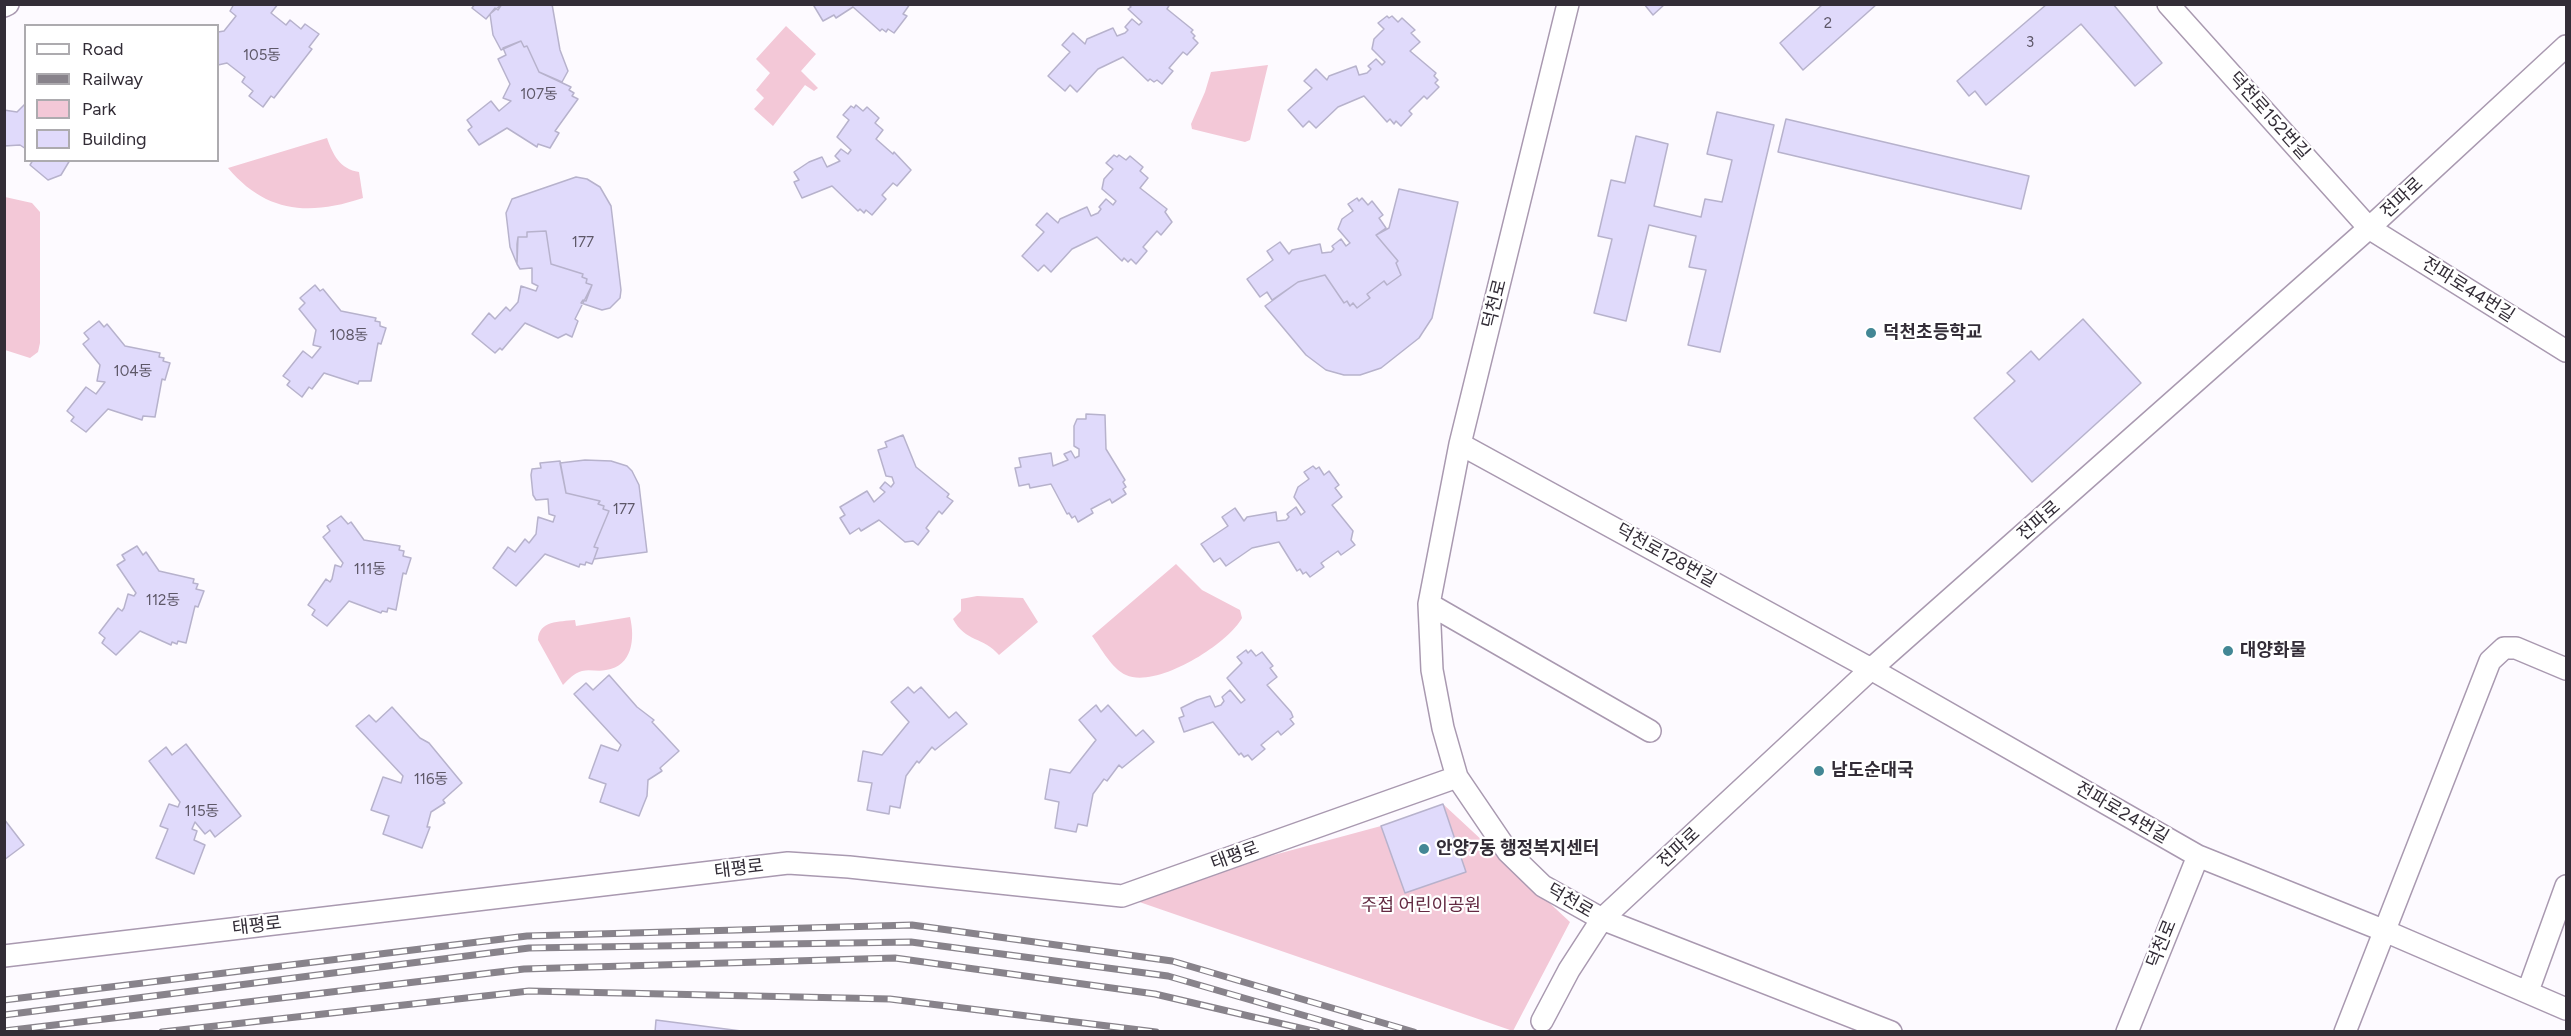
<!DOCTYPE html>
<html>
<head>
<meta charset="utf-8">
<style>
	body { margin:0 }
	#map { position:relative; width:2571px; height:1036px; overflow:hidden; background:#fdfaff; font-family:Figtree,sans-serif }
	canvas { display:block }
	.frame { position:absolute; inset:0; border:6px solid #332d37; pointer-events:none }
	.legend { position:absolute; left:24px; top:24px; width:195px; height:138px; box-sizing:border-box; background:#fff; border:2px solid #adabaf; margin:0; padding:8px 10px; list-style:none; font-size:18px; color:#332d37 }
	.legend li { display:flex; align-items:center; gap:12px; height:30px }
	.legend b { width:30px; border:2px solid #adabaf }
</style>
</head>
<body>
<div id="map">
<canvas width="2571" height="1036"></canvas>
<div class="frame"></div>
<ul class="legend">
<li><b style="height:8px;background:#fff"></b>Road</li>
<li><b style="height:8px;background:#88838b"></b>Railway</li>
<li><b style="height:16px;background:#f3c8d7"></b>Park</li>
<li><b style="height:16px;background:#e0dafb"></b>Building</li>
</ul>
</div>
<script>
const ctx = document.querySelector('canvas').getContext('2d');
ctx.lineJoin = 'round';
function fillPath(path, color) {
  ctx.fillStyle = color;
  ctx.fill(path, 'evenodd');
}
function stroke(path, color, width, dash) {
  ctx.strokeStyle = color;
  ctx.lineWidth = width;
  ctx.lineCap = dash ? 'butt' : 'round';
  ctx.setLineDash(dash || []);
  ctx.stroke(path);
}
function drawText(font, color, halo, rows, align = 'center') {
  ctx.font = font + ' Figtree,"Noto Sans KR",sans-serif';
  ctx.lineWidth = 4.5;
  ctx.setLineDash([]);
  ctx.textBaseline = 'middle';
  ctx.strokeStyle = halo;
  ctx.fillStyle = color;
  for (const [text, x, y, turn = 0] of rows) {
    ctx.save();
    ctx.translate(x, y);
    ctx.rotate((+turn || 0) * Math.PI / 180);
    ctx.textAlign = isNaN(turn) ? turn : align;
    if (halo) ctx.strokeText(text, 0, 0);
    ctx.fillText(text, 0, 0);
    ctx.restore();
  }
}
const green = new Path2D(`
	M786,26L816,54L801,71L818,88L814,91L805,85L773,126L754,109L764,98L756,90L770,73L756,59Z
	M1268,65L1250,140L1245,142L1192,129L1191,124L1205,92L1211,72Z
	M327,138C333,155 340,169 359,172L363,198C309,216 266,213 228,168Z
	M5,197L32,203L40,212V343L38,352L30,358L5,350Z
	M1176,564L1202,590L1240,610L1242,618C1227,645 1156,689 1126,675C1112,669 1101,648 1092,636Z
	M977,596L1023,598L1038,622L999,655C984,637 965,642 953,619L961,611V599Z
	M630,617C635,638 633,666 606,670C598,672 590,669 582,671C574,673 569,679 563,685L538,640C539,620 559,622 575,620L576,626Z
	M1443,804L1570,922L1513,1031L1122,896L1381,826Z`);
const building = new Path2D(`
	M234,4H278L271,13L286,25L290,20L301,29L305,24L319,34L309,47L312,49L274,98L271,96L263,107L249,96L253,91L242,82L245,77L227,63L218,65V32L224,31L236,16L230,11Z
	M475,4H502L498,10L495,8L486,19L472,8Z
	M502,4H552L560,50L568,71L562,82L539,72L527,46L524,47L521,41L501,50L493,35L490,14Z
	M816,4H910L903,14L907,16L894,33L888,29L886,32L882,29L880,31L853,7L836,18L834,15L823,21L814,6Z
	M1128,4H1170L1167,9L1193,30L1191,32L1195,36L1193,38L1198,43L1187,55L1183,52L1169,68L1173,71L1162,84L1157,80L1154,82L1150,79L1148,81L1123,57L1098,69L1077,92L1070,85L1065,91L1048,76L1070,52L1062,45L1073,33L1085,44L1087,39L1113,28L1117,36L1125,33L1128,30L1125,27L1132,19L1139,25L1142,22L1128,9L1131,7Z
	M1644,4H1665L1653,15Z
	M1823,4H1877L1803,70L1780,43Z
	M2047,4H2113L2162,63L2135,86L2081,24L1986,105L1975,91L1969,96L1957,81Z
	M1387,16L1389,18L1392,16L1398,22L1402,18L1415,30L1411,33L1420,42L1410,51L1436,73L1434,76L1438,80L1435,83L1439,87L1427,99L1424,96L1409,111L1412,114L1401,126L1396,121L1394,124L1390,119L1387,122L1364,96L1338,107L1316,128L1309,121L1303,127L1288,110L1312,88L1304,81L1316,69L1327,80L1329,76L1356,66L1359,75L1367,73L1371,69L1368,66L1376,59L1382,65L1385,62L1372,49L1374,39L1384,29L1378,23Z
	M521,41L524,47L527,46L539,72L571,87L569,90L574,93L572,96L578,99L555,131L559,133L550,148L538,144L537,147L507,128L479,145L468,130L472,127L467,120L491,101L499,111L511,101L503,98L510,84L498,59L506,55L503,48Z
	M26,103V149L20,145L4,146V110L17,112Z
	M856,105L863,111L867,107L879,118L875,123L883,130L876,139L893,154L894,152L911,170L897,186L893,183L882,195L886,199L872,215L866,210L864,213L860,209L858,211L832,186L802,198L794,182L799,180L794,172L809,162L822,157L827,167L840,161L835,156L841,149L848,154L851,150L837,137L849,120L843,115L851,106L854,108Z
	M1717,112L1774,125L1720,352L1688,345L1706,270L1689,267L1696,236L1649,225L1626,321L1594,313L1612,239L1598,236L1611,180L1625,183L1636,136L1668,144L1654,206L1701,217L1705,199L1722,202L1732,160L1707,154Z
	M1786,119L2029,176L2021,209L1778,152Z
	M1114,155L1117,157L1119,155L1126,160L1130,156L1143,167L1140,171L1148,178L1140,188L1167,209L1165,212L1172,222L1161,235L1157,231L1143,247L1147,251L1136,264L1131,259L1128,262L1124,258L1122,261L1097,237L1072,249L1051,272L1044,265L1038,271L1022,256L1044,232L1036,225L1047,213L1058,223L1060,219L1087,207L1091,216L1098,213L1101,209L1099,207L1106,199L1113,205L1116,201L1102,189L1104,179L1113,169L1106,163Z
	M33,160H70L61,175L48,180L30,165Z
	M576,177L587,179L600,187L611,206L621,290L620,298L610,308L602,310L581,303L583,300L586,301L592,285L586,283L587,279L582,277L583,274L551,264L546,231L527,232V237H518L517,264L510,247L506,213L512,199Z
	M1399,189L1458,202L1432,318L1419,338L1381,368L1360,375H1344L1326,370L1306,355L1265,306L1298,282L1325,275L1344,303L1347,301L1350,306L1353,303L1357,308L1370,298L1367,294L1384,281L1387,285L1401,275L1396,263L1398,261L1376,235L1389,228Z
	M1357,198L1359,201L1362,198L1368,205L1372,201L1383,215L1379,218L1386,228L1376,235L1398,261L1396,263L1401,275L1387,285L1384,281L1367,294L1370,298L1357,308L1353,303L1350,306L1347,301L1344,303L1325,275L1298,282L1272,300L1267,292L1260,297L1247,279L1273,260L1267,251L1280,242L1289,254L1292,250L1320,244L1322,253L1331,252L1334,249L1332,246L1341,239L1346,246L1350,243L1338,229L1342,219L1353,211L1348,204Z
	M546,231L551,264L583,274L582,277L587,279L586,283L592,285L575,319L578,321L572,337L566,334L558,338L525,323L502,350L500,348L495,353L472,334L489,313L495,319L506,307L510,311L518,302L521,286L536,291L538,286L532,283V268L520,269L517,264V244L518,237H527V232Z
	M315,285L320,291L323,289L341,311L376,318L375,321L380,322V326L386,328L381,344L378,343L371,381H359L358,384L324,373L312,389L309,387L302,397L287,385L290,381L283,376L303,351L312,358L321,347L313,345L316,330L299,309L305,303L300,298Z
	M2083,319L2141,383L2032,482L1974,418L2015,381L2007,373L2031,351L2039,360Z
	M99,321L104,327L107,324L125,346L160,353L159,357L164,358L163,361L170,363L165,380L162,379L155,417L143,416L142,420L108,409L86,432L71,421L74,417L67,411L86,387L96,394L105,382L97,381L100,365L83,344L89,339L84,333Z
	M1086,414L1105,415L1106,449L1125,480L1123,482L1126,487L1123,489L1126,494L1112,503L1110,499L1091,509L1093,513L1078,522L1075,516L1072,518L1069,513L1067,514L1051,484L1030,488L1029,484L1019,486L1015,468L1021,467L1019,458L1051,453L1053,466L1068,460L1064,454L1071,451L1075,458L1079,456V449L1074,446V426L1077,419H1086Z
	M903,435L916,467L949,494L947,497L953,501L942,514L939,511L926,528L929,531L918,545L913,541L905,542L879,520L861,531L859,528L850,534L840,518L845,515L840,507L867,491L874,502L885,492L880,488L885,482L891,487L894,483L892,477L886,476L878,450L887,447L885,442Z
	M585,460L611,461L627,466L632,471L639,485L647,552L594,559L598,548L594,547L609,511L603,509L604,506L598,504L600,501L566,493L560,463Z
	M560,461L566,493L600,501L598,504L604,506L603,509L609,511L594,547L598,548L594,559L592,564L586,562L585,565L580,564L579,567L545,554L516,586L493,568L508,547L515,552L525,539L529,543L536,534L538,517L553,522L555,516L549,514L548,499L536,500L533,495L531,475L532,469L541,468L540,463Z
	M1313,466L1316,469L1319,467L1324,475L1329,471L1339,485L1335,488L1342,497L1332,505L1353,531L1351,540L1355,545L1341,555L1338,551L1321,563L1324,567L1310,577L1306,572L1303,574L1300,569L1297,571L1279,542L1252,548L1226,566L1220,558L1214,562L1201,544L1228,526L1222,517L1235,508L1244,521L1247,517L1276,512L1277,521L1286,520L1289,517L1287,514L1296,507L1301,515L1305,512L1294,497L1298,487L1309,479L1304,472Z
	M341,516L348,524L351,522L364,540L400,546L399,550L404,551L403,556L411,558L406,574L403,573L396,610L388,608L387,612L382,611L381,613L349,601L327,626L312,615L315,610L308,605L326,579L330,582L332,579L335,565L341,567L343,563L323,537L330,531L327,526Z
	M137,546L143,555L146,552L159,571L194,579L193,583L198,584L196,589L204,591L198,607L195,606L186,643L178,641L177,644L172,642L171,645L140,631L116,655L102,643L105,638L99,633L118,608L122,611L124,608L128,594L134,596L136,593L117,565L125,560L122,555Z
	M1246,650L1248,653L1251,650L1256,656L1262,652L1273,666L1270,668L1277,677L1267,685L1291,712L1293,717L1290,719L1294,724L1281,735L1278,731L1261,745L1265,749L1252,760L1248,755L1244,757L1241,753L1239,755L1213,722L1184,732L1179,718L1184,716L1181,708L1197,700L1210,696L1215,707L1221,705L1224,701L1222,697L1230,690L1241,703L1245,700L1227,678L1242,663L1237,657Z
	M609,675L637,707L654,720L652,722L679,751L660,768L662,771L648,780L647,796L639,816L600,802L606,784L589,778L601,745L618,751L621,745L574,694L586,683L593,690Z
	M908,687L914,693L921,687L949,718L956,712L967,724L935,750L932,747L919,763L917,761L906,776L900,808L890,806L889,814L867,810L872,783L858,781L863,751L882,755L909,722L891,702Z
	M1096,705L1101,712L1108,705L1136,736L1143,730L1154,742L1122,768L1119,765L1107,781L1104,779L1093,794L1087,826L1078,824L1076,832L1055,828L1059,802L1045,799L1050,769L1070,773L1096,740L1079,720Z
	M392,707L420,738L429,743L462,783L443,800L445,803L431,812L427,827H430L422,848L383,834L389,816L371,810L383,777L401,783L403,776L356,726L369,715L376,722Z
	M186,744L241,816L215,837L210,830L205,834L195,822L192,829L197,831L194,840L205,845L194,874L156,858L168,829L160,826L169,804L178,807L180,802L149,761L166,747L172,755Z
	M1443,804L1466,872L1405,893L1381,826Z
	M4,819L24,845L4,860Z
	M656,1020L749,1032H655Z`);
const minor = new Path2D(`
	M1568,4L1460,444L1429,604L1432,670L1443,728L1457,777L1508,852L1543,886L1602,919L1891,1032
	M2168,4L2369,228L2566,351
	M4,6L8,4
	M1460,444L1871,669L2198,856L2385,931L2566,1009
	M1429,604L1650,731
	M4,956L788,863L849,867L1122,896L1457,777
	M2528,991L2566,886
	M1542,1021L1569,970L1602,919L1871,669L2369,228L2566,46
	M2127,1032L2198,856
	M2345,1032L2490,661L2504,648H2516L2566,669`);
const rail = new Path2D(`
	M4,1000L527,936L912,925L1172,961L1414,1032
	M4,1015L529,948L911,942L1168,976L1361,1032
	M4,1031L524,969L895,958L1155,994L1317,1032
	M162,1032L529,991L890,999L1156,1032`);
const markers = [
	[1871,333,6,"#438795"],
	[2228,651,6,"#438795"],
	[1819,771,6,"#438795"],
	[1424,849,6,"#438795"]
];
const numberNames = [
	["2",1828,24],
	["3",2030,43],
	["105동",262,56],
	["107동",539,95],
	["177",583,243],
	["108동",349,336],
	["104동",133,372],
	["177",624,510],
	["111동",370,570],
	["112동",163,601],
	["116동",431,780],
	["115동",202,812]
];
const streetNames = [
	["덕천로152번길",2269,116,48],
	["전파로",2402,198,-43],
	["전파로44번길",2468,290,32],
	["덕천로",1495,304,-76],
	["전파로",2039,521,-41],
	["덕천로128번길",1666,556,29],
	["전파로24번길",2122,813,30],
	["전파로",1679,848,-43],
	["태평로",1235,856,-20],
	["태평로",739,869,-7],
	["덕천로",1570,901,30],
	["태평로",257,926,-7],
	["덕천로",2162,944,-68]
];
const poiNames = [
	["덕천초등학교",1883,333],
	["대양화물",2240,651],
	["남도순대국",1831,771],
	["안양7동 행정복지센터",1436,849]
];
const parkNames = [
	["주접 어린이공원",1421,906]
];
fillPath(green, '#f3c8d7');
fillPath(building, '#e0dafb');
stroke(building, '#b7b2cc', 1.5);
stroke(minor, '#a999b0', 24);
stroke(minor, '#fff', 21);
stroke(rail, '#88838b', 7);
stroke(rail, '#fff', 4.5, [14]);
for (const [x, y, r, color] of markers) {
  const dot = new Path2D();
  dot.arc(x, y, r, 0, 2 * Math.PI);
  ctx.fillStyle = color;
  ctx.fill(dot);
  stroke(dot, '#fff', 2);
}
drawText('15px', '#5e5868', null, numberNames);
drawText('18px', '#332d37', '#fff', streetNames);
drawText('bold 18px', '#332d37', '#fff', poiNames, 'left');
drawText('18px', '#632a42', '#fff', parkNames);
</script>
</body>
</html>
